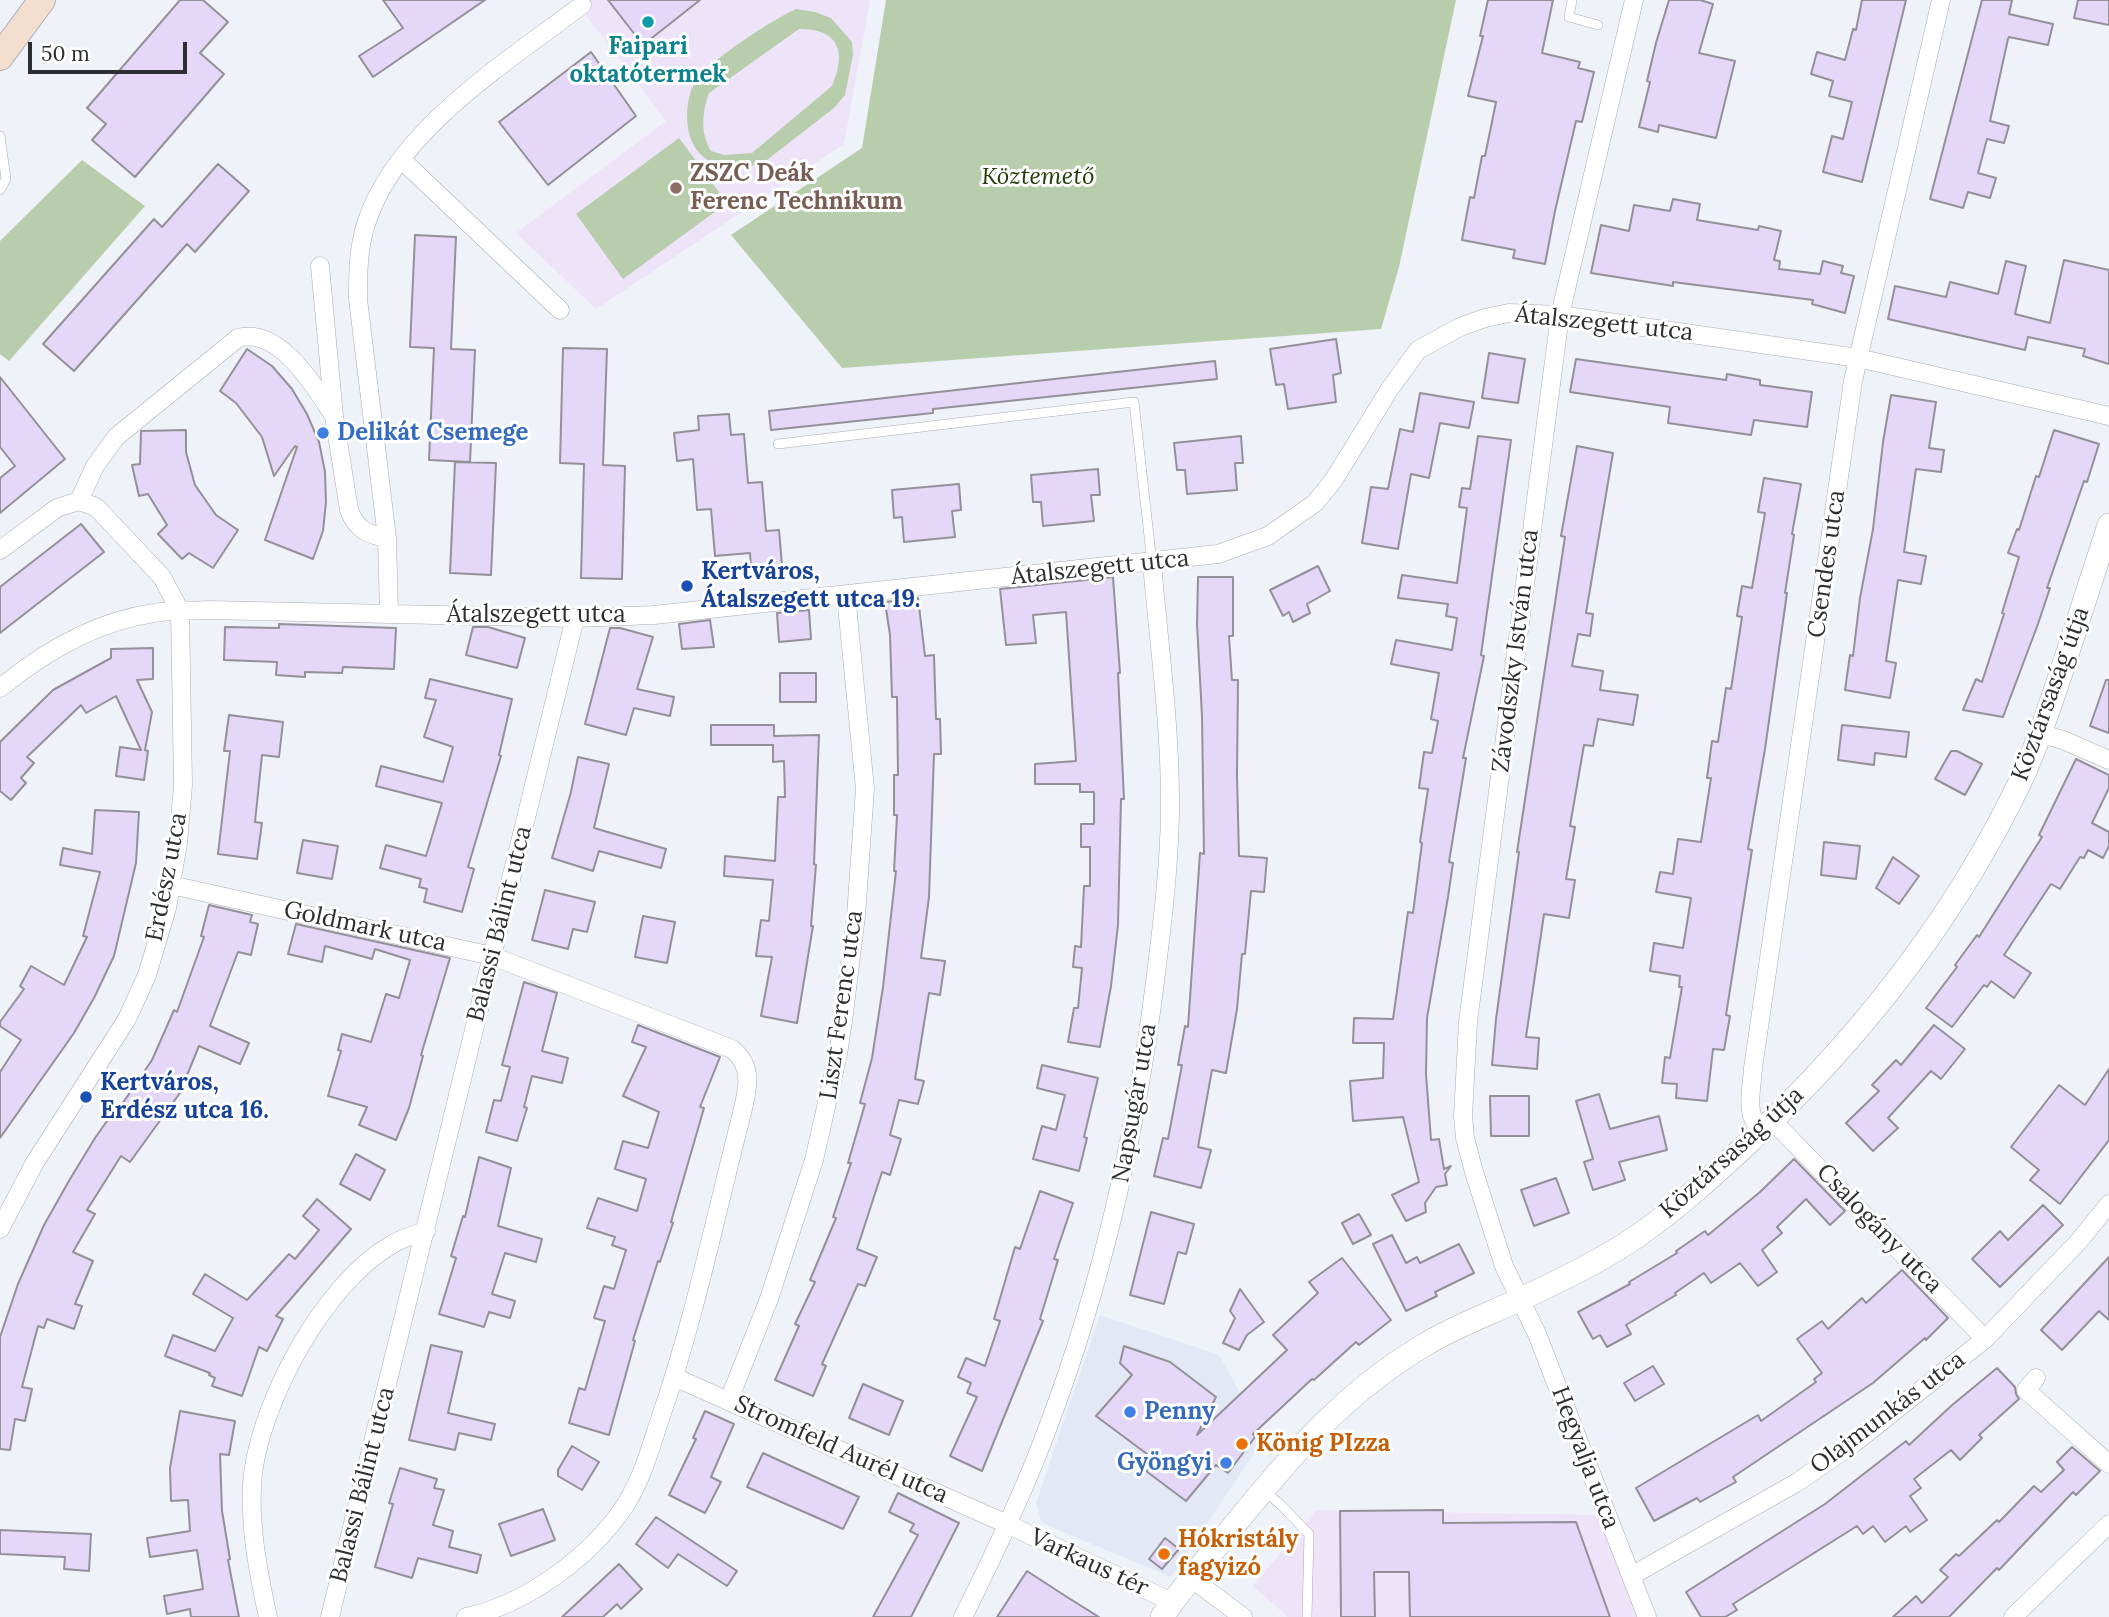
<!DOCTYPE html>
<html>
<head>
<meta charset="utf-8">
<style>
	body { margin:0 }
	#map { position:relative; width:2109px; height:1617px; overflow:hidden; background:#f0f2fa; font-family:Lora,serif }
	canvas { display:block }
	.scale { position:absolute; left:28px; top:42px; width:159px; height:32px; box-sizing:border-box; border:4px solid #2d2e31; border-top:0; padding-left:9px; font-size:21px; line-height:24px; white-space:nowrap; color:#2d2e31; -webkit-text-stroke:5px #fff; paint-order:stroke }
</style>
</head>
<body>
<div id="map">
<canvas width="2109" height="1617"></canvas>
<div class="scale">50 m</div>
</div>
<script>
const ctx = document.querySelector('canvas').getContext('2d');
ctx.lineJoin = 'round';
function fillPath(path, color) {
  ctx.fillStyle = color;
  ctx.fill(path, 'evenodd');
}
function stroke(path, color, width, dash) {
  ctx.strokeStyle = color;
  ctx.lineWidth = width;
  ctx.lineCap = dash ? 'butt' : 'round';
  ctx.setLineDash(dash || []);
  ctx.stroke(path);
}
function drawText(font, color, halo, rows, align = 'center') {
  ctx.font = font + ' Lora,serif';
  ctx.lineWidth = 6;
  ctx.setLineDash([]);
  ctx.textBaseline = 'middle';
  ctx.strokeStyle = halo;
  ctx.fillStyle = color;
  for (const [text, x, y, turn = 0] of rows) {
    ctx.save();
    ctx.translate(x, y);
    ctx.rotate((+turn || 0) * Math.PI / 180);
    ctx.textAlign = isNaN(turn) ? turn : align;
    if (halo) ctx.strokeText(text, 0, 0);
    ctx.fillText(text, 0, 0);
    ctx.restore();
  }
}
const built = new Path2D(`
	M1100,1315L1219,1355L1265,1437L1171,1577L1042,1523L1036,1503Z`);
const education = new Path2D(`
	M574,0H870L844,144L596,309L516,233L666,121Z
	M1316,1510L1599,1515L1637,1617H1288L1253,1586Z`);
const green = new Path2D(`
	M886,0H1456L1399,267L1381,329L842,368L731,235L862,148Z
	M796,9L815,12L831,18L852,42L853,55L845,95L834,108L763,163C724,175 688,163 687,117C687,107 689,90 696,81C710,60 772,20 796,9ZM799,29C839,29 847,51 832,86L752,153L724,155L711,151C700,132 702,113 709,93Z
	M679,138L727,203L623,279L576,214Z
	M82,160L145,206L9,361L0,354V241Z`);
const building = new Path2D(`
	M180,0H203L228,22L200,53L224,74L135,177L92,140L106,124L87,108Z
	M383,0H485L373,77L359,56L403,28Z
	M608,0H700L643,45Z
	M1488,0H1553L1542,53L1580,62L1578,68L1594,72L1582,122L1576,121L1555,211L1545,264L1513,258L1515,250L1462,240L1470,197L1474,198L1482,156H1485L1496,102L1468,96L1483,36H1480Z
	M1669,0H1700L1713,4L1699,53L1735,61L1716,138L1659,125L1658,132L1639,127L1650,82L1647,81L1656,43Z
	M1862,0H1906L1862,182L1823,172L1832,136L1843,139L1852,102L1829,96L1833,81L1811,74L1817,52L1845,60L1853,29L1856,30Z
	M1982,0H2012L2009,14L2053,24L2048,45L2009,37L2008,39L1990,121L2009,126L2004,143L1987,139L1978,173L1996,178L1990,198L1968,192L1963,208L1930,199Z
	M2078,0H2109V25L2074,18Z
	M591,52L636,116L548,185L499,122Z
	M218,164L249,191L195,252L187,244L74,371L43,344L154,219L162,227Z
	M1673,199L1700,204L1697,220L1758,230L1759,226L1781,231L1774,260L1780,261L1779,269L1820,274L1823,261L1843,266L1841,273L1854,276L1845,313L1812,304L1813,300L1673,282V286L1591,273L1601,225L1629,231L1634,205L1670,211Z
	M415,235L456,237L451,349L475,350L470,462L429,460L434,348L410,347Z
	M2064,260L2109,270V364L2083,356L2085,349L2028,337L2025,350L1888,319L1895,286L1946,297L1950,282L1998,294L2006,261L2026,266L2015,314L2050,323Z
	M1336,339L1341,373L1333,375L1336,402L1288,409L1284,384L1276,385L1270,349Z
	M563,348L607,349L603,465L625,466L622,579L581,578L584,464L560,463Z
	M247,349L272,366L292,389L307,414L319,442L325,472L326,502L323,531L313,559L265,540L297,447L295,446L274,476L262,437L236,403L220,391Z
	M1489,353L1525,359L1518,403L1482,398Z
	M1576,359L1726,380L1727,374L1760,380V385L1812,392L1807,427L1754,420L1751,435L1668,423L1670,407L1570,392Z
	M1215,361L1217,379L933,409V413L771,430L769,411Z
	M0,377L65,459L0,513V478L15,466L0,447Z
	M1420,393L1474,402L1469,428L1440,423L1429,478L1411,474L1398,549L1362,543L1371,487L1388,489L1400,429L1413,432Z
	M1891,395L1936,402L1929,448L1944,450L1941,472L1916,469L1904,552L1926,556L1921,584L1898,580L1886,661L1896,663L1890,698L1845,690L1850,655L1853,656L1860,598L1873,529L1883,442Z
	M729,414L731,435L744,434L748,483L762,482L766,531L779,530L782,565L751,568L750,553L715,556L711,509L697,510L693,459L677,461L674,433L699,430L698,416Z
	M186,430V452L195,485L216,515L238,530L213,568L189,553L182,559L158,534L167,525L148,494L139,496L132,465L140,464L141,431Z
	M2054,430L2099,444L2087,482L2084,481L2047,588H2050L2038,624L2003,717L1963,710L1976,679L1982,682L2004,614L2002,613L2019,557L2008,553L2017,529L2019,530L2036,476L2039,477Z
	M1241,436L1243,463H1235L1237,490L1187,494L1185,470H1177L1174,443Z
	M1478,436L1511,440L1481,655L1484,656L1463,758H1466L1449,862L1453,863L1448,897L1427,1018L1426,1074L1431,1140L1439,1139L1444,1169L1451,1166L1445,1174L1447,1185L1436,1187L1425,1203L1426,1212L1406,1221L1392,1195L1419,1182L1403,1117L1353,1121L1350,1081L1383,1078L1384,1043H1353L1354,1018L1393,1019L1408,912L1413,913L1422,843L1420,842L1428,789L1419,788L1424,752L1432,753L1438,721L1431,719L1439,673L1391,664L1396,640L1452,650L1457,618L1446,616L1448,604L1398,598L1402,575L1457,583L1467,508L1459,507L1462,488L1470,489Z
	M1577,446L1613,453L1586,613L1593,614L1590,636L1578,634L1572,666L1603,671L1600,690L1638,695L1633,725L1598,719L1593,746L1584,745L1570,826L1575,827L1566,879L1575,880L1569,918L1544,914L1526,1037L1539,1038L1537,1069L1492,1065L1496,1019L1519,852H1517L1565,537L1561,536Z
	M455,462L496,463L491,575L450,573Z
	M1098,469L1100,495H1091L1094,521L1043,526L1041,502H1033L1031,475Z
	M1764,478L1801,484L1792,534L1794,535L1785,593H1787L1765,749L1748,849L1752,850L1726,1015L1730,1016L1724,1050L1713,1049L1707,1101L1676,1098L1677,1084L1662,1083L1665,1057L1670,1058L1682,987H1679L1680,976L1650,971L1654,943L1683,948L1691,898L1656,892L1660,872L1673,874L1678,839L1701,842L1711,778H1707L1712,741L1718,742L1726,688L1731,689L1742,617L1737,616L1742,586L1752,588L1765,513L1758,512Z
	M959,484L961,510L952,511L955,537L904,542L902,517L894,518L892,490Z
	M81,524L104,552L0,633V587Z
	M1318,566L1330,591L1307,604L1310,613L1293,622L1289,612L1283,616L1270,590Z
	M1113,577L1120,673H1118L1124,799H1121L1118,925L1111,986L1100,1047L1068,1042L1074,1008H1078L1082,968L1073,967L1075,946L1081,947L1084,886H1090V847H1081V824H1094V792H1080V784H1035V764L1076,761L1066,612L1033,615L1036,643L1006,645L1000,589Z
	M1198,577H1233V636H1229L1232,680H1238L1237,775L1239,856L1267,858L1264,892L1251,891L1245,954H1242L1237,1009L1226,1073L1212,1070L1198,1147L1211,1150L1201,1188L1154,1176L1163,1138L1168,1139L1182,1065H1178L1185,1026L1188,1027L1200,853L1204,854L1202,716L1197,624Z
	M918,598L925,656L934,655L936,719H940L941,754H934L929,897L921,958L945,961L940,995L929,993L915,1079L924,1081L918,1104L899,1100L890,1135L901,1139L890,1175L882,1172L857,1249L877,1257L865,1286L858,1284L822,1364L826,1366L813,1396L775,1380L799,1326L795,1324L815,1282L810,1280L836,1218L833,1217L851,1163H848L865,1104L860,1103L872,1058L883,987L896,871H894L897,815H894V775H898L897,697H892L890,635L885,602Z
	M809,610L811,639L779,642L777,613Z
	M710,620L714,647L682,649L679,624Z
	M279,624L396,628L394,669L343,667L342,673L305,672V677L276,675L277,662L224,660L225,627L279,628Z
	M473,627H488L525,638L517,668L466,655Z
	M610,628H620L653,637L637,689L674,697L670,716L634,708L626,735L585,724Z
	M153,648V679L137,680L152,712L145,750L148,751L144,780L116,776L120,747L141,750L116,696L86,713L81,705L27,757L34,763L21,778L26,783L11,800L0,791V742L53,690L111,658V649Z
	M780,673H816V702H780Z
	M430,679L512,699L499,755L501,756L468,867L474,869L462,912L424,902L427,889L419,887L421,879L380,868L386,845L426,856L442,803L376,786L381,766L443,782L453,747L424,737L436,700L425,698Z
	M2106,680H2109V733L2090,726Z
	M229,715L283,722L279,757L262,755L255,822L262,823L257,859L218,854L230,751H224Z
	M711,725H774V736L819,735L814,864L816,865L811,926H813L797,1023L761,1016L772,957L756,956L761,920L769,921L773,880L724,876L725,856L775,861L778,797H785L784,761L773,762V745H711Z
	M1842,725L1909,732L1906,757L1875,753L1874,765L1838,760Z
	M1951,751H1957L1982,764L1965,795L1935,779Z
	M578,757L609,764L594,828L666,849L661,868L599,851L593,871L552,858L571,792Z
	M2076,759L2109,775V788L2092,823L2109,832V846L2103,858L2088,850L2084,858L2080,857L2060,889L2051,884L2004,955L2031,973L2014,998L1991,981L1987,987L1984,985L1952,1027L1926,1008L1957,967L1955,965L1977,935L1979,937L2042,837L2039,835Z
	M95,810L139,812L136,863L114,956L94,998L74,1033L0,1138V1072L21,1040L0,1026V1022L24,989L20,986L31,966L64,985L87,937L83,936L100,872L60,865L63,848L92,854Z
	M303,840L338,846L332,879L297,873Z
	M1824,842L1860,846L1856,879L1821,875Z
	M1893,857L1919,876L1899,904L1876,888Z
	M545,890L595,902L587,932L573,929L568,949L532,940Z
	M209,905L252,915L250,922L258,924L251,955L238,952L210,1026L249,1043L240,1064L199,1046L183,1085L185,1086L130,1162L121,1156L87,1210L95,1214L73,1252L93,1261L75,1304L82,1306L74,1329L47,1319L44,1328L38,1326L22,1387L32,1389L25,1421L15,1419L10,1450L0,1449V1337L18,1284L44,1225L70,1179L95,1138L114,1111L116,1113L152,1060L174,1010L177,1012L204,937L201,936Z
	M643,916L675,922L667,963L635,957Z
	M296,924L450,958L421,1055L423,1056L409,1108L396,1140L359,1125L367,1107L328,1096L341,1051L338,1050L342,1034L371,1042L386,994L399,998L410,960L375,949L372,959L325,946L322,962L288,954Z
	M524,982L557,993L542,1051L568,1058L562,1083L532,1076L524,1107L527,1108L517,1141L486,1132L494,1100L501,1101L510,1067L502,1065Z
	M638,1025L720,1057L700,1107L704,1108L671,1222L673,1223L660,1262L658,1261L633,1340L635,1341L609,1435L569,1423L579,1388L585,1390L605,1321L594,1318L604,1286L614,1289L626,1250L612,1245L615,1237L587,1228L598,1198L637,1211L646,1179L615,1169L623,1141L648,1148L659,1112L623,1096L646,1047L632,1042Z
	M1934,1025L1965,1049L1941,1079L1931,1071L1888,1118L1898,1128L1873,1151L1846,1123L1879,1091L1872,1085L1896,1060L1901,1065Z
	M1042,1065L1098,1078L1084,1137L1087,1138L1079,1171L1033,1159L1042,1126L1056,1130L1065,1095L1037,1088Z
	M2109,1069V1140L2060,1204L2030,1180L2039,1170L2011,1147L2059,1085L2085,1105Z
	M1599,1094L1610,1129L1659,1116L1667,1150L1619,1162L1625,1180L1593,1190L1584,1162L1593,1159L1576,1101Z
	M1490,1096H1529V1136H1491Z
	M356,1154L385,1170L370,1200L340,1184Z
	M479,1157L511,1168L498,1226L542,1239L536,1262L505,1253L492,1294L515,1301L510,1318L489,1312L484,1327L439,1314L456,1258L451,1256L463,1216L465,1217Z
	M1794,1159L1845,1211L1830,1225L1806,1199L1777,1227L1782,1233L1762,1250L1777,1272L1758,1286L1740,1263L1711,1283L1704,1273L1675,1293L1676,1295L1626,1325L1631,1334L1607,1347L1600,1335L1593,1339L1578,1312L1630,1284L1629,1282L1677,1253L1676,1251L1705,1231L1708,1235L1760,1192Z
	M1556,1178L1569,1213L1534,1226L1521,1190Z
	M1040,1191L1073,1203L1054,1259L1058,1260L1040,1319L1043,1321L982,1471L950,1456L977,1397L967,1393L971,1383L958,1377L966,1358L985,1366L1000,1321L994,1319L1015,1247L1020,1249Z
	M317,1199L351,1229L276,1316L283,1319L267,1351L259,1347L242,1396L212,1386L215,1378L209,1375L210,1373L165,1356L173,1335L215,1351L233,1318L193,1294L205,1274L247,1300L289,1254L295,1259L319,1230L303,1216Z
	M2043,1205L2063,1225L2000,1287L1972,1259L2000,1231L2008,1240Z
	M1151,1212L1194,1224L1186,1254L1178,1252L1164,1304L1130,1295Z
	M1359,1214L1371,1235L1353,1244L1342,1223Z
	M1392,1235L1406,1263L1417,1257L1420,1263L1459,1244L1474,1273L1435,1292L1437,1296L1406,1311L1373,1244Z
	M2109,1257V1320L2099,1311L2062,1350L2041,1330Z
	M1342,1258L1391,1320L1359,1345L1356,1342L1314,1380L1312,1379L1253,1434L1255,1437L1228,1473L1216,1465L1186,1501L1146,1471L1155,1460L1096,1416L1132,1375L1120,1363L1124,1346L1170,1362L1216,1397L1197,1435L1287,1350L1273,1335L1318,1293L1309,1282Z
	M1902,1270L1948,1318L1926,1340L1925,1338L1873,1383L1733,1477L1736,1482L1700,1502L1697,1498L1654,1521L1636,1488L1758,1415L1761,1421L1816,1382L1814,1379L1822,1373L1797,1339L1822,1321L1828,1329L1862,1298L1866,1303Z
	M1240,1289L1264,1322L1247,1335L1239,1350L1223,1343L1235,1318L1230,1311Z
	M431,1345L462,1352L448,1413L495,1424L491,1440L459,1433L455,1450L409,1440Z
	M1653,1366L1664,1384L1635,1401L1624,1383Z
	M1997,1368L2015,1387L2016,1394L2019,1399L1979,1435L1982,1438L1960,1460L1951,1450L1914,1479L1921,1488L1910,1496L1927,1520L1910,1532L1906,1526L1885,1542L1873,1526L1863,1534L1857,1526L1733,1604L1737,1610L1725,1617H1701L1686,1592L1825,1504L1906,1441L1909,1445L1951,1406Z
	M863,1384L903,1401L889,1435L849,1418Z
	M180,1411L235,1421L229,1455L220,1454L222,1511L230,1559L228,1560L239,1617H191L190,1609L167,1614L164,1596L203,1589L197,1550L150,1557L147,1538L190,1531L188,1500L171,1501L170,1468Z
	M705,1411L734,1424L711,1477L721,1482L705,1513L669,1495L696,1439L693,1438Z
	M572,1446L599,1462L582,1490L558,1476V1470Z
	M2072,1447L2100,1471L2076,1495L2073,1492L1999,1570L1997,1568L1949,1617H1893L1916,1596L1922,1603L1948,1577L1940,1570L1956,1554L1959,1556L1997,1520L1999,1522L2034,1486L2041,1492L2064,1470L2057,1462Z
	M763,1453L859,1497L843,1529L747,1487Z
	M400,1468L437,1479L434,1488L444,1490L433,1525L453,1531L449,1547L481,1555L477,1573L418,1558L412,1578L375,1567L393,1504L389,1503Z
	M898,1493L959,1523L911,1617H873L918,1535L910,1531L914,1524L889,1512Z
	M543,1509L555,1540L511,1556L499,1524Z
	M1443,1510V1523L1576,1522L1610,1617H1410L1409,1572H1374L1375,1617H1341L1340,1511Z
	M656,1517L737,1571L727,1586L678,1554L668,1568L636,1544Z
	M0,1530L91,1534L89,1571L64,1569L65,1557L0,1554Z
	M1165,1538L1179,1549L1162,1569L1149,1559Z
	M619,1564L642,1589L621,1609L617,1604L603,1617H562Z
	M1027,1571L1067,1597L1099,1617H997Z`);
const service = new Path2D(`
	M1572,0L1569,17L1598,25
	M0,136L6,179L0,190
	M778,444L1134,402L1152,563
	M1264,1491L1280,1504L1309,1534L1307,1617`);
const minor = new Path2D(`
	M1634,0L1560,315L1468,1022L1463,1116L1465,1138L1474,1172L1504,1266L1537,1334L1647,1617
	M402,160L560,310
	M320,266L334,416L349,510C356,529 368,535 387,538
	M79,501L95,466L116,437L238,338C279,326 315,387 334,416
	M0,550L57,508L79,501L96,507L162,577L180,611L183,785L178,843L167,908L147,975L127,1019L34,1164L0,1229
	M389,614L387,538L358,299C358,274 358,249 366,224C395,131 507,62 582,5
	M0,688C44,652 97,621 154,613C172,610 190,611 208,610L575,618L654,615L1218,554L1268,536L1315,503L1333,481L1389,390L1418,350L1460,327L1485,318L1509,313L1560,315L1858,358L2109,416
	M2041,734L2063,740L2109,760
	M171,885L492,956L732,1049C755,1067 747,1092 741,1117C715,1218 694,1321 660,1419C650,1449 642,1480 624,1507C590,1557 527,1604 466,1617
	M1772,1120L1985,1339
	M1761,1130C1744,1115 1752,1089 1753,1068L1853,381L1941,0
	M674,1377L1007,1524L1172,1602
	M2036,1378L2026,1390L2109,1464
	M729,1400L769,1299L814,1160L838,1054L843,1021L856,916L865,789L846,595
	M1631,1576L1796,1483L1853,1444L1985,1339L2079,1241L2109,1204
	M1191,1578L1243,1617
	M268,1617C258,1572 248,1520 253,1473C263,1398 324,1284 391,1245C402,1238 414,1235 426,1231
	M330,1617L575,618
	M963,1617C994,1555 1024,1492 1048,1427C1102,1284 1136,1134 1155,982C1162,926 1169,870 1170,813C1171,730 1159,646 1152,563
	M2013,1617L2109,1524`);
const tertiary = new Path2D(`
	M1162,1617C1185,1584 1211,1554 1236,1523C1294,1452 1346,1391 1426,1344C1456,1326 1489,1314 1521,1299C1561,1280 1603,1260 1639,1235C1683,1204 1720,1169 1759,1133C1866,1031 1957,914 2021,780C2038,744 2050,705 2063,667C2078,620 2094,572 2109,525`);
const secondary = new Path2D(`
	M0,57L42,0`);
const markers = [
	[648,22,7,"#0f9aa8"],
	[676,188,7,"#8d6e63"],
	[323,433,7,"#3f7fe0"],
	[687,586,7,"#1a4fb4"],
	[86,1097,7,"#1a4fb4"],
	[1130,1412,7,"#3f7fe0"],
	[1242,1444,7,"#e8710a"],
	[1226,1463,7,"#3f7fe0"],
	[1164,1554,7,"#e8710a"]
];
const cultureNames = [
	["Faipari",648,47],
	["oktatótermek",648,75]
];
const educationNames = [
	["ZSZC Deák",690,174],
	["Ferenc Technikum",690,202]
];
const parkNames = [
	["Köztemető",1038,177]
];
const streetNames = [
	["Átalszegett utca",1604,324,6],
	["Csendes utca",1827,564,-82],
	["Átalszegett utca",1100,568,-6],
	["Átalszegett utca",536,615],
	["Závodszky István utca",1516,651,-83],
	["Köztársaság útja",2051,694,-70],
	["Erdész utca",167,877,-79],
	["Balassi Bálint utca",500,924,-76],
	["Goldmark utca",365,927,12],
	["Liszt Ferenc utca",842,1005,-82],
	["Napsugár utca",1135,1103,-80],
	["Köztársaság útja",1732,1153,-42],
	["Csalogány utca",1879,1229,46],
	["Olajmunkás utca",1888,1413,-37],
	["Stromfeld Aurél utca",841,1450,24],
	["Hegyalja utca",1585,1458,69],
	["Balassi Bálint utca",363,1485,-76],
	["Varkaus tér",1089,1563,25]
];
const shopNames = [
	["Delikát Csemege",337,433],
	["Penny",1144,1412],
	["Gyöngyi",1212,1463,"right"]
];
const transitNames = [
	["Kertváros,",701,572],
	["Átalszegett utca 19.",701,600],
	["Kertváros,",100,1083],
	["Erdész utca 16.",100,1111]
];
const foodNames = [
	["König PIzza",1256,1444],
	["Hókristály",1178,1540],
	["fagyizó",1178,1568]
];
fillPath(built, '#e3e7f6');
fillPath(education, '#ede4f9');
fillPath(green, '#b8cdab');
fillPath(building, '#e4d7f7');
stroke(building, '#939098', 2);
stroke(service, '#aaacb4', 10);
stroke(minor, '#aaacb4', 19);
stroke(tertiary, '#aaacb4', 24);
stroke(secondary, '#aaacb4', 28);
stroke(service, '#fff', 9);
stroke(minor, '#fff', 18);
stroke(tertiary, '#fff', 23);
stroke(secondary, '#f4decf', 26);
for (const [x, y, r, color] of markers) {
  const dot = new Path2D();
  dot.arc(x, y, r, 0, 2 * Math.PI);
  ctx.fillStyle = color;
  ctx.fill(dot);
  stroke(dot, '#fff', 2.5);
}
drawText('bold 24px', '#0d838f', '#fff', cultureNames);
drawText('bold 24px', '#785e54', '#fff', educationNames, 'left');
drawText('italic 24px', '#223d07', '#fff', parkNames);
drawText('24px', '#2d2e31', '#fff', streetNames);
drawText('bold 24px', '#366cbe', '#fff', shopNames, 'left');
drawText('bold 24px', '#164399', '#fff', transitNames, 'left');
drawText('bold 24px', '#c56008', '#fff', foodNames, 'left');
</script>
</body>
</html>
